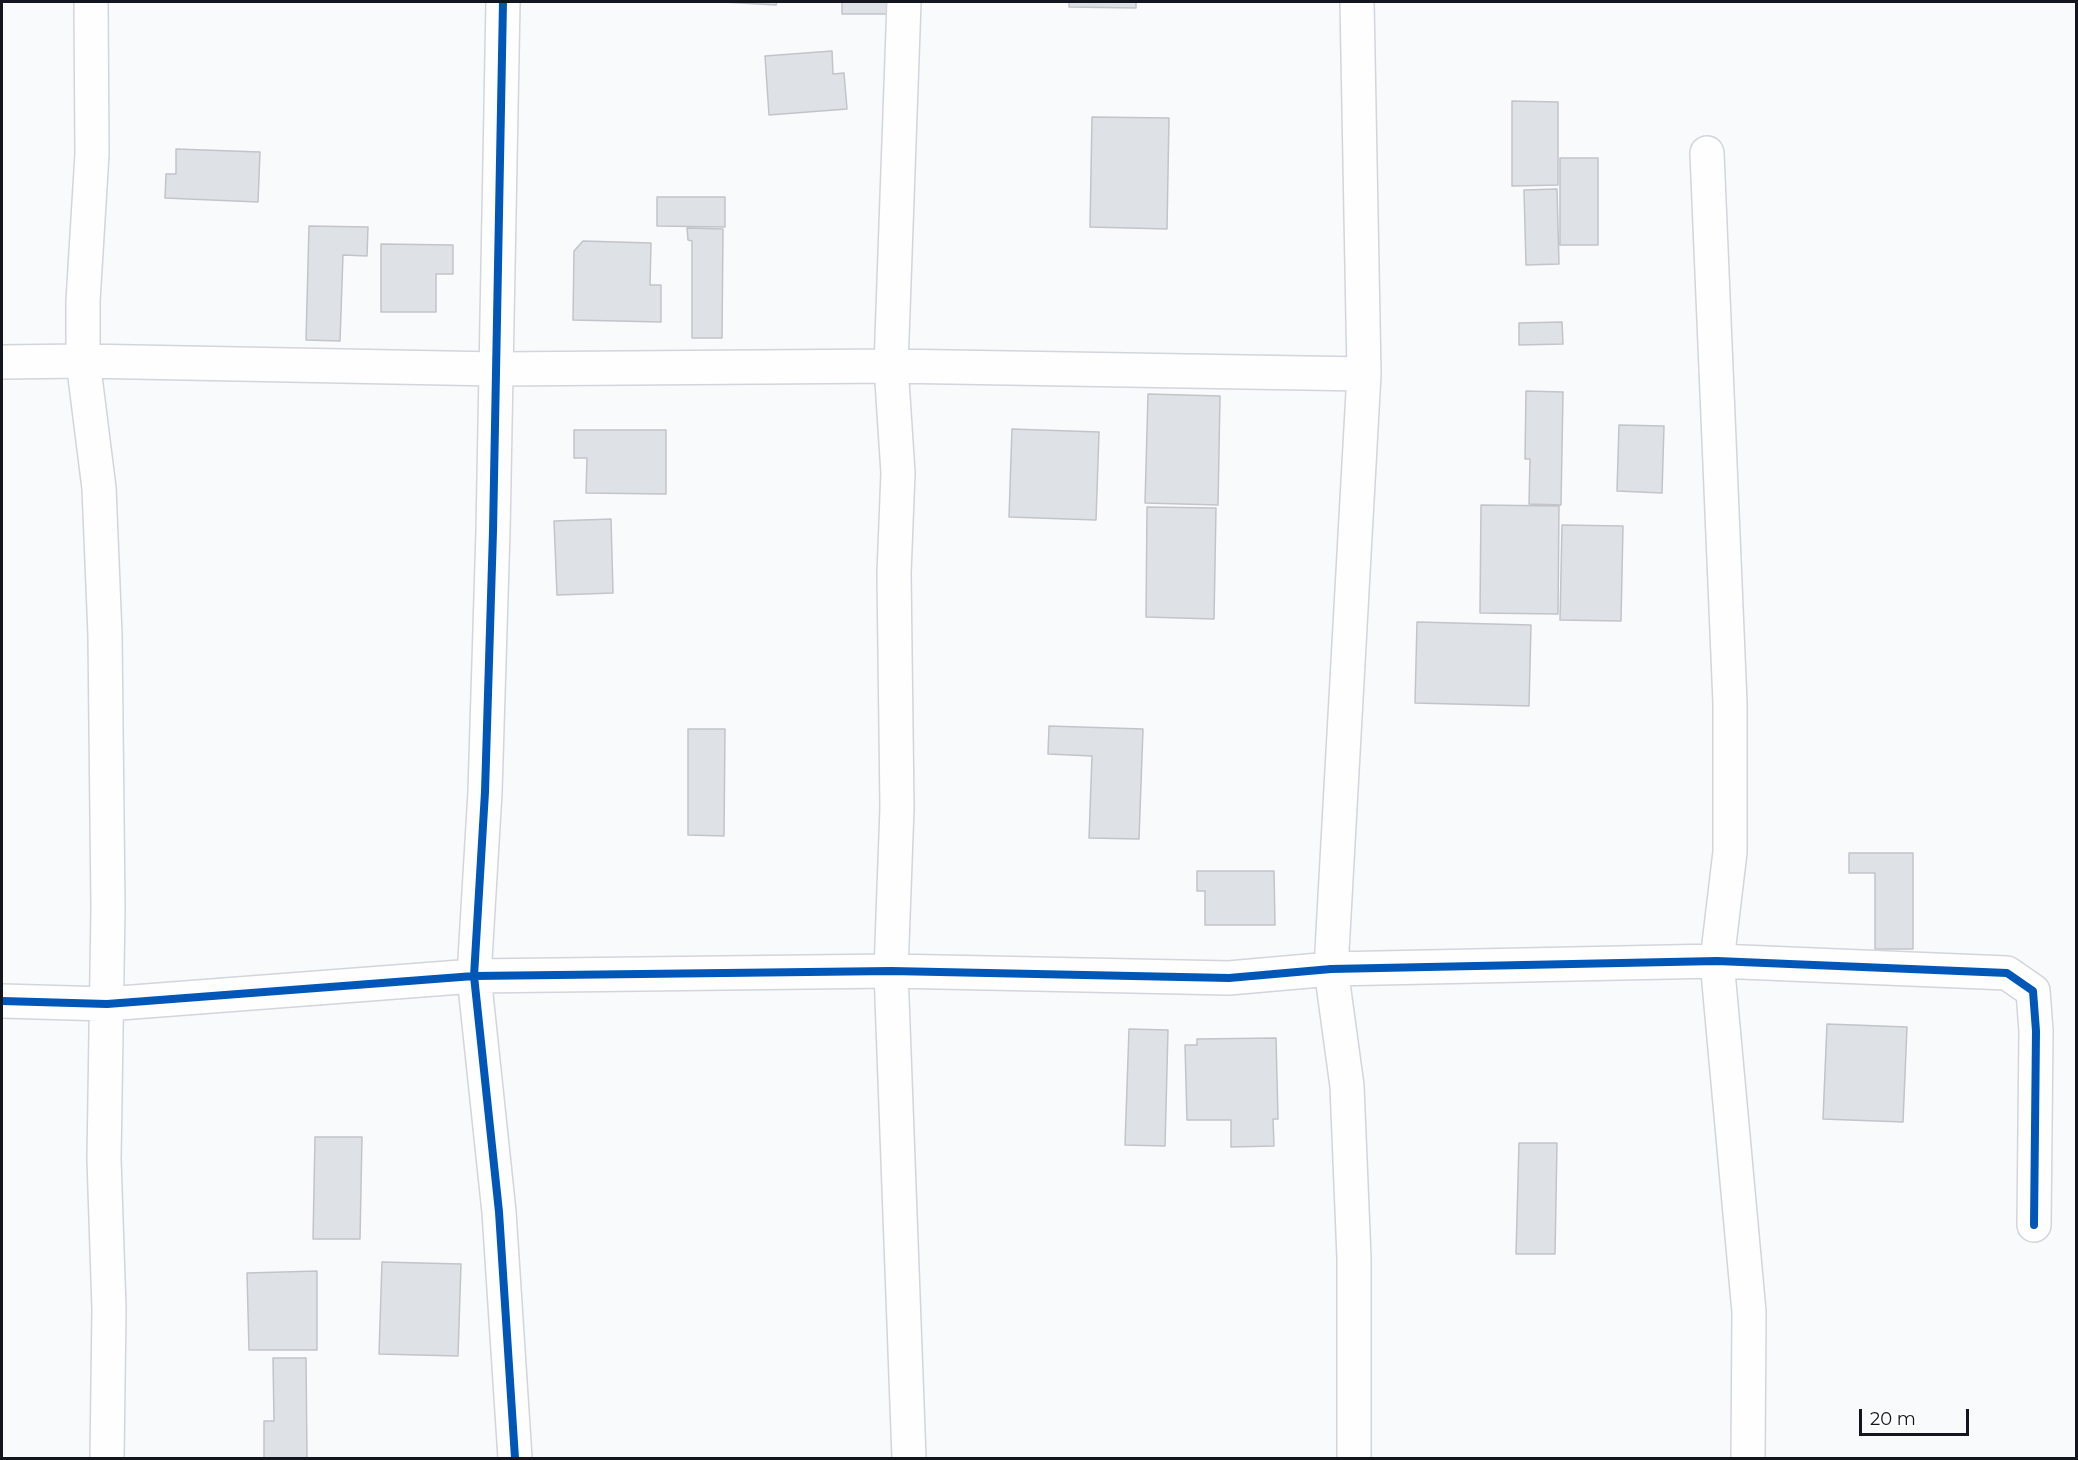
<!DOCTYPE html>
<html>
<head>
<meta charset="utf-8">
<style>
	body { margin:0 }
	#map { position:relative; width:2078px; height:1460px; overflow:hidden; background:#f8fafc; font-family:Montserrat,sans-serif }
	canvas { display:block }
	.frame { position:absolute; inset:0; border:3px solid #13161e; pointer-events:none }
	.scale { position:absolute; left:1859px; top:1409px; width:110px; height:27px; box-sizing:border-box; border:3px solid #13161e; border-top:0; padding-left:8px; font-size:18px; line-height:21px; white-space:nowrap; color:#13161e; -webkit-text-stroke:4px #fff; paint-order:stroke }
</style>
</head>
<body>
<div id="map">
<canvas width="2078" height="1460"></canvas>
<div class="frame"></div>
<div class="scale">20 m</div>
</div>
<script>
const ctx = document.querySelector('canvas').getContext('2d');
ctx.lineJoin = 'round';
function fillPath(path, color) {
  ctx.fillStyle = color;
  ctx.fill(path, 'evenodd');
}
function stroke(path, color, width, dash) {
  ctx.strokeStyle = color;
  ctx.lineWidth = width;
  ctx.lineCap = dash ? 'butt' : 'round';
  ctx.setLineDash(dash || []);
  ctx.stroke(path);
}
const building = new Path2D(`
	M723,2H777L776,5Z
	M842,2H889L888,14H842Z
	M1069,2H1136V8L1069,7Z
	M832,51L833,74L844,73L847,109L769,115L765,56Z
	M1512,101L1558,102V185L1512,186Z
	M1092,117L1169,118L1167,229L1090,227Z
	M176,149L260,152L258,202L165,198L166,174H176Z
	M1560,158H1598V245H1560Z
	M1557,189L1559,264L1526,265L1524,190Z
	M657,197H725V227L657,226Z
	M309,226L368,227L367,256L343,255L340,341L306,340Z
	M687,228L723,229L722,338H692V241L688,240Z
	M583,241L651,243L650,285H661V322L573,320L574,251Z
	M381,244L453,245V274H436V312H381Z
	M1562,322L1563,344L1519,345V323Z
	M1526,391L1563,392L1561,505L1529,504L1530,459H1525Z
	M1148,394L1220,396L1218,505L1145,503Z
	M1619,425L1664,426L1662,493L1617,491Z
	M1012,429L1099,432L1096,520L1009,517Z
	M574,430H666V494L586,493L587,458H574Z
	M1481,505L1559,506L1558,614L1480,613Z
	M1147,507L1216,508L1214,619L1146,617Z
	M611,519L613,593L557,595L554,521Z
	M1562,525L1623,526L1621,621L1560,620Z
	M1417,622L1531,625L1529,706L1415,703Z
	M1049,726L1143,729L1139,839L1089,838L1092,756L1048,754Z
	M688,729H725L724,836L688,835Z
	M1849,853H1913V949H1875V873H1849Z
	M1197,871H1274L1275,925H1205V891H1197Z
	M1827,1024L1907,1027L1903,1122L1823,1119Z
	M1129,1029L1168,1030L1165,1146L1125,1145Z
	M1276,1038L1278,1119H1273L1274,1146L1231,1147V1120H1187L1185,1045H1197V1039Z
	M315,1137H362L360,1239H313Z
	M1519,1143H1557L1555,1254H1516Z
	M382,1262L461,1264L458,1356L379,1354Z
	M317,1271V1350H249L247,1273Z
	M273,1358H306L307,1458H264V1421H274Z`);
const minor = new Path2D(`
	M91,2L92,154L83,301V361L99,488L105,635L108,908L104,1159L109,1309L107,1458
	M503,2L493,531L485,792L474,976L499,1212L515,1458
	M904,2L891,366L898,473L894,573L897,808L891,971L909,1458
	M1707,153L1730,703V852L1717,961L1749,1312L1748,1458
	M2,362L83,361L496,369L891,366L1364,374
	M2,1001L107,1004L474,976L891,971L1229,978L1331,969L1717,961L2007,973L2033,991L2036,1031L2034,1225
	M1354,1458V1258L1347,1086L1331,969L1364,374L1357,2`);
const cycleway = new Path2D(`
	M503,2L493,531L485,792L474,976L499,1212L515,1458
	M2,1001L107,1004L474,976L891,971L1229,978L1331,969L1717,961L2007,973L2033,991L2036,1031L2034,1225`);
fillPath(building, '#dee1e6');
stroke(building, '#c2c4c9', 1.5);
stroke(minor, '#d2d5da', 36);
stroke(minor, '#fefeff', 33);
stroke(cycleway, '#0057b8', 8);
</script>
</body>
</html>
